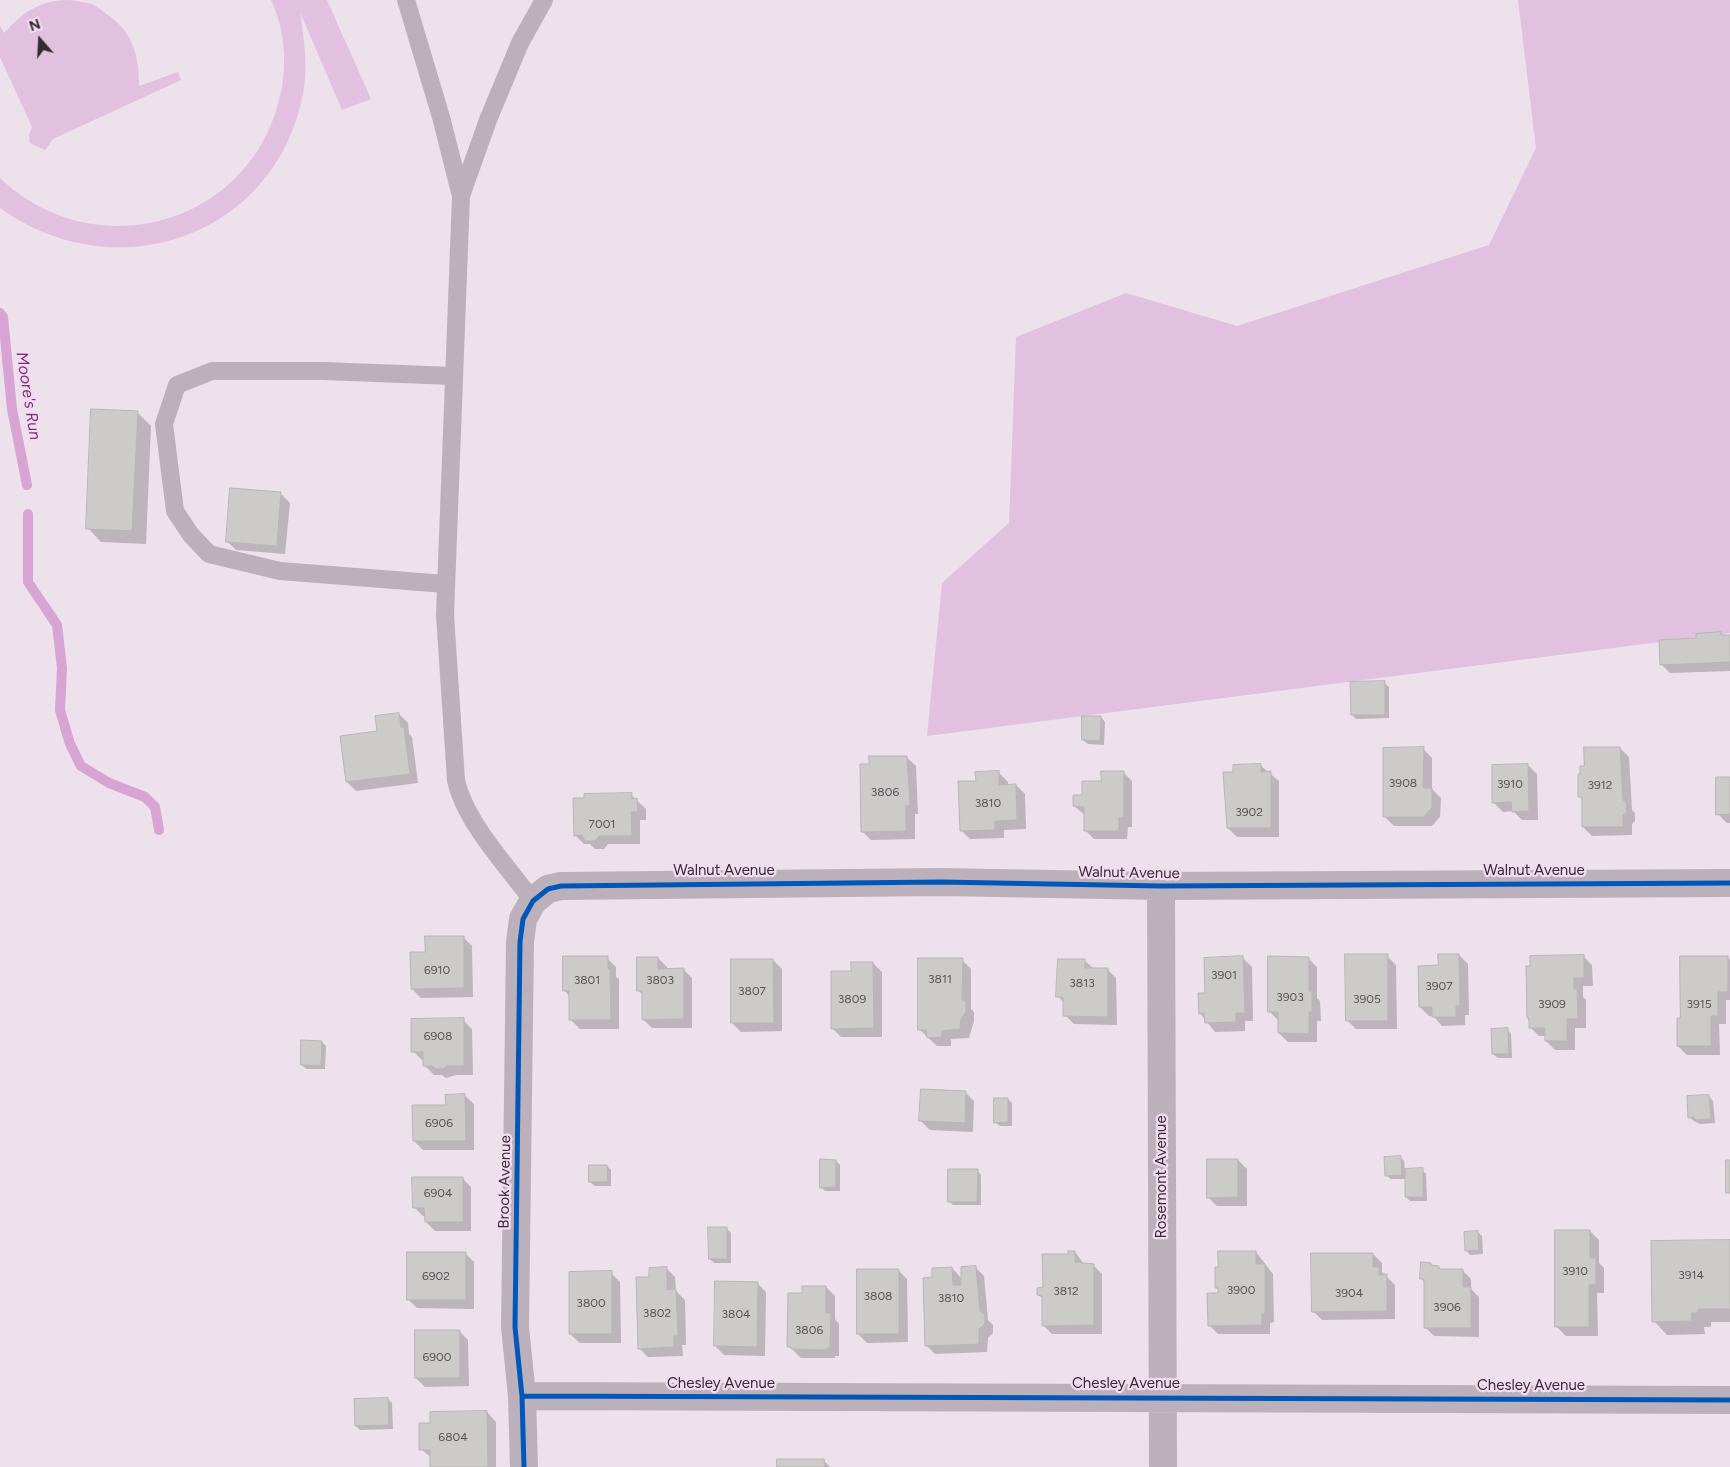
<!DOCTYPE html>
<html>
<head>
<meta charset="utf-8">
<style>
	body { margin:0 }
	#map { position:relative; width:1730px; height:1467px; overflow:hidden; background:#ede1ec; font-family:Figtree,sans-serif }
	canvas { display:block }
	.north { position:absolute; left:15px; top:15px; width:50px; height:50px; -webkit-text-stroke:4px #f2dcf0; paint-order:stroke; rotate:341deg; font-size:14px; font-weight:700; line-height:20px; text-align:center; color:#342c33 }
	.north::after { content:''; display:block; margin:auto; width:18px; height:22px; background:#342c33; clip-path:polygon(50% 0,100% 100%,50% 72%,0 100%) }
</style>
</head>
<body>
<div id="map">
<canvas width="1730" height="1467"></canvas>
<div class="north">N</div>
</div>
<script>
const ctx = document.querySelector('canvas').getContext('2d');
ctx.lineJoin = 'round';
function fillPath(path, color) {
  ctx.fillStyle = color;
  ctx.fill(path, 'evenodd');
}
function stroke(path, color, width, dash) {
  ctx.strokeStyle = color;
  ctx.lineWidth = width;
  ctx.lineCap = dash ? 'butt' : 'round';
  ctx.setLineDash(dash || []);
  ctx.stroke(path);
}
function drawText(font, color, halo, rows, align = 'center') {
  ctx.font = font + ' Figtree,sans-serif';
  ctx.lineWidth = 4.5;
  ctx.setLineDash([]);
  ctx.textBaseline = 'middle';
  ctx.strokeStyle = halo;
  ctx.fillStyle = color;
  for (const [text, x, y, turn = 0] of rows) {
    ctx.save();
    ctx.translate(x, y);
    ctx.rotate((+turn || 0) * Math.PI / 180);
    ctx.textAlign = isNaN(turn) ? turn : align;
    if (halo) ctx.strokeText(text, 0, 0);
    ctx.fillText(text, 0, 0);
    ctx.restore();
  }
}
const green = new Path2D(`
	M69,0C77,1 85,2 92,4C97,6 101,10 105,13C133,31 139,55 139,86L178,72L181,80L53,139L45,150L30,143L29,135L32,127L0,57V26L4,33C23,12 40,0 69,0Z
	M271,0H327L371,99L342,110L300,12C304,41 309,69 302,99C271,239 114,290 0,208V178C92,266 244,228 278,104C288,70 286,32 271,0Z
	M1518,0H1730V633L927,736L942,583L1009,523L1016,337L1126,293L1237,326L1489,245L1536,148Z`);
const shadow = new Path2D(`
	M137,412L151,426L146,544L101,542L88,528Z
	M281,494L290,503L285,554L236,550L227,541Z
	M1721,634L1724,636H1730V671L1670,673L1661,664L1698,639Z
	M1384,683L1389,687V718L1356,719L1352,715Z
	M399,714L408,723L409,734L412,737L418,783L356,791L347,782L379,732Z
	M1101,717L1105,722L1104,745L1088,744L1083,740Z
	M1620,748L1629,757L1632,810L1635,813V821L1632,824V835L1592,836L1583,827V800L1579,796L1581,775L1585,767Z
	M1423,749L1432,758V789L1441,798L1440,817L1432,826H1394L1385,817Z
	M906,757L916,766L918,814H915V839L871,840L862,831L871,765Z
	M1528,765L1537,774L1538,820H1522L1513,811L1503,812L1494,803Z
	M1261,766L1279,781V837H1237L1228,828L1224,774H1234Z
	M998,772L1008,782V786L1016,785L1025,794L1026,829L1004,830V838L970,839L961,830Z
	M1123,772L1132,781V827H1128L1127,839H1094L1085,830V815L1074,806L1102,783Z
	M1730,778V823H1727L1718,814Z
	M631,795L646,809V820H640V844H608L604,849H595L590,844H584L575,835Z
	M463,937L472,946L473,997L421,998L412,989L426,953Z
	M1459,955L1468,964L1469,1015H1465V1025L1442,1026L1433,1016H1429L1420,1007L1440,966Z
	M1387,956L1396,965L1397,1029H1356L1347,1020Z
	M1583,956L1592,965L1593,986H1583V997L1586,1000V1028H1575V1050H1555L1546,1041V1036H1539L1530,1027L1528,1018Z
	M1727,957L1730,960V1000H1726V1024H1719L1720,1055H1687L1678,1046Z
	M607,958L616,967V977L619,979V1029H580L571,1020L570,997L565,991Z
	M658,958L667,967V970L683,969L692,978V1028H652L643,1019V995L638,990Z
	M1243,958L1252,967L1253,1021H1245V1031L1215,1032L1200,1013L1206,994Z
	M1308,958L1317,967V998L1320,1001L1321,1021H1317V1042H1288L1279,1033L1278,1020L1269,1011Z
	M773,960L782,969V1031L741,1032L732,1023Z
	M962,960L971,969V1009L974,1012V1021L969,1038L951,1039V1046H937L920,1030Z
	M1084,960L1094,969H1107L1116,978L1117,1025L1074,1024L1065,1015L1064,1003L1058,996Z
	M873,963L882,972V1037H841L832,1028Z
	M463,1020L472,1029L473,1075H456L446,1078L442,1075H434L425,1066V1060H422L413,1051Z
	M1507,1029L1511,1034L1512,1058H1498L1493,1054Z
	M322,1042L326,1046L325,1069H306L302,1065Z
	M965,1092L974,1101L973,1132L930,1130L921,1121Z
	M464,1095L474,1104V1150H423L414,1141Z
	M1709,1096L1713,1101L1715,1123L1700,1124L1694,1121L1689,1117Z
	M1008,1099L1012,1103V1126H1000L995,1122Z
	M1400,1157L1404,1161L1405,1170H1422L1426,1174L1427,1201H1410L1406,1197V1179H1391L1386,1175Z
	M1238,1160L1247,1169V1206H1217L1208,1197Z
	M836,1161L840,1165V1191H825L821,1187Z
	M607,1166L611,1170V1186H595L590,1182Z
	M977,1170L981,1175V1205H953L949,1201Z
	M462,1178L471,1187V1231H435L426,1222V1216H423L414,1207Z
	M726,1228L731,1233V1263H714L710,1259Z
	M1590,1231L1599,1240V1263L1604,1268V1293H1597L1598,1336H1566L1557,1327Z
	M1478,1232L1482,1236L1483,1254L1470,1255L1466,1250Z
	M1730,1241V1322H1711V1327H1704L1705,1334L1667,1335L1654,1321Z
	M1075,1252L1084,1264L1093,1265L1102,1274V1334H1052L1043,1325V1299L1039,1295L1070,1255Z
	M1256,1252L1273,1274L1274,1322L1270,1323V1334H1218L1209,1325L1219,1290L1216,1288Z
	M465,1253L474,1262V1309L417,1308L408,1299Z
	M1373,1254L1382,1263V1272L1395,1285V1319L1322,1320L1313,1311Z
	M1430,1264L1441,1270H1462L1471,1279V1289L1479,1297V1337L1434,1336L1425,1327V1283L1421,1278Z
	M975,1267L984,1276L988,1320L993,1325V1333L988,1338L987,1352L935,1354L926,1345L952,1268L962,1279Z
	M666,1268L675,1277L676,1291L685,1300L686,1345H682L683,1356L648,1357L639,1348L651,1278Z
	M898,1270L907,1279L908,1342L867,1343L858,1334Z
	M611,1273L620,1282L621,1343H580L570,1334Z
	M757,1283L766,1292L765,1356L724,1355L715,1346Z
	M826,1287L835,1296V1319L839,1324V1356H835V1358H801L789,1346L803,1295Z
	M459,1331L468,1340L469,1386L425,1387L416,1378Z
	M388,1399L392,1403L393,1429L360,1430L356,1426Z
	M487,1412L496,1422V1467H432V1458L421,1449L431,1424Z
	M824,1461L830,1467H779Z`);
const stream = new Path2D(`
	M0,313L3,317L12,409L27,485
	M28,514V582L57,625L62,668L60,710L70,744L81,766L109,783L145,797L155,807L159,830`);
const building = new Path2D(`
	M91,409L138,411L132,531L86,529Z
	M230,488L281,492L277,546L226,542Z
	M1721,632V635H1730V662L1660,665L1659,640L1696,638V634Z
	M1385,681V715H1351L1350,682Z
	M399,713L401,727H404L410,774L346,782L340,736L377,731L375,716Z
	M1082,716H1101L1100,741L1082,740Z
	M1424,747L1423,788H1432V808L1423,817H1383V748Z
	M1584,747H1620L1623,800L1626,803L1627,812L1623,815V827H1582V797H1578V774H1580V766H1584Z
	M869,756H907L910,805L906,806V831L861,832L860,764H869Z
	M1261,764V772L1271,771V828H1227L1223,772H1233V765Z
	M1528,764L1529,811L1512,812L1511,802L1492,803V765Z
	M999,771V785L1016,784L1017,820L995,821V830L960,831L958,781H976L975,772Z
	M1101,771H1124V818H1119V831H1084V807L1073,806V795H1082V781H1101Z
	M1716,777H1730V814L1716,815Z
	M632,793V799L637,798L638,812H631L632,836H599L595,841H585L582,835L574,836L573,798H584V794Z
	M425,936H464V988L411,989L410,952H425Z
	M1345,954H1388V1021H1346Z
	M1438,954H1459L1460,1006H1456V1017H1432V1007H1419L1418,966L1438,965Z
	M1584,955V978H1574V989H1577L1578,1019H1567V1041H1545V1028H1529V1018H1527L1526,966H1530V956Z
	M563,956H608V969H610L611,1020H569V991H563Z
	M1243,956L1245,1013H1236V1022L1205,1023L1204,1013L1199,1014L1198,993H1205L1204,958Z
	M1268,956L1309,957V991H1312V1012H1309V1034L1278,1033V1012H1268Z
	M1680,956H1728V992H1718V1016H1711V1046H1677V1018H1680Z
	M637,957H658V969L684,968V1019L642,1020V991H637Z
	M918,958H963L962,999L966,1002V1012L961,1019L960,1029L942,1031V1037L927,1038L926,1030H918Z
	M731,959H773L774,1023H731Z
	M1058,959H1085V968H1108V1017L1063,1016V997H1056Z
	M851,962H873L874,1028L831,1029V971H851Z
	M464,1018V1066H446L443,1069H436L432,1066H423V1052H411V1019Z
	M1508,1028L1509,1054H1492L1491,1029Z
	M301,1040L322,1041L321,1066L301,1065Z
	M921,1089L966,1091L965,1123L919,1121Z
	M465,1094L466,1141H413L412,1105H446L445,1095Z
	M1709,1095L1711,1119L1695,1120L1694,1117L1688,1118L1687,1096Z
	M994,1098H1008V1122L994,1123Z
	M1401,1156L1402,1175L1385,1176L1384,1157Z
	M820,1159L836,1160V1187L820,1188Z
	M1207,1159H1238V1197L1207,1198Z
	M1726,1160H1730V1193H1726Z
	M589,1165H607L608,1182H589Z
	M1423,1168V1197H1405V1169Z
	M948,1169H978L977,1202H948Z
	M412,1177H463V1222H425L424,1208H413Z
	M708,1227H727V1259H709Z
	M1555,1230H1590V1258H1596V1284L1589,1285V1327H1555Z
	M1478,1231L1479,1250L1465,1251L1464,1232Z
	M1730,1240V1309H1698V1313H1691L1692,1321L1652,1322L1651,1241Z
	M1068,1251H1075V1262L1094,1264V1325L1042,1326V1296L1037,1295V1288L1043,1287L1042,1254H1068Z
	M1218,1251H1256V1264H1265V1314H1262V1325L1208,1326L1207,1293H1218V1288H1215V1267H1218Z
	M407,1252H466V1300H407Z
	M1311,1253H1373V1267H1379V1275L1387,1274V1311L1312,1312Z
	M1421,1262L1431,1263V1265L1439,1266V1269H1463V1287H1471V1328H1424V1279H1420Z
	M976,1266L980,1311L985,1315V1324L979,1329V1344L925,1346L923,1278L932,1277V1268L952,1267L953,1285H961V1267Z
	M667,1267V1290L676,1289L678,1336H674V1347L638,1349L636,1277H649V1268Z
	M857,1269H899V1334H857Z
	M612,1271V1334H569V1272Z
	M715,1281L758,1282L757,1347L714,1346Z
	M802,1286H826V1313H831L830,1347L827,1348V1350L791,1349V1347H787L788,1293H802Z
	M415,1330H460V1378H415Z
	M388,1398L389,1425L355,1426L354,1399Z
	M487,1411L488,1467H430V1450H419V1423H430V1412Z
	M777,1459H824L825,1467H777Z`);
const service = new Path2D(`
	M406,0L441,117L461,196L445,615L456,780C465,822 507,866 533,901
	M461,196L488,120L520,43L544,0
	M445,584L280,571L209,554L191,535L175,511L164,424L177,385L212,371H324L453,376`);
const minor = new Path2D(`
	M1161,886L1163,1467
	M522,1396L1730,1400
	M524,1467L522,1396L515,1327L520,942L523,919L533,901L548,889L561,886L941,882L1161,886L1730,883`);
const cycleway = new Path2D(`
	M522,1396L1730,1400
	M524,1467L522,1396L515,1327L520,942L523,919L533,901L548,889L561,886L941,882L1161,886L1730,883`);
const numberNames = [
	["3908",1403,783],
	["3910",1510,784],
	["3912",1600,785],
	["3806",885,792],
	["3810",988,803],
	["3902",1249,812],
	["7001",602,824],
	["6910",437,970],
	["3901",1224,975],
	["3811",940,979],
	["3801",587,980],
	["3803",660,980],
	["3813",1082,983],
	["3907",1439,986],
	["3807",752,991],
	["3903",1290,997],
	["3809",852,999],
	["3905",1367,999],
	["3909",1552,1004],
	["3915",1699,1004],
	["6908",438,1036],
	["6906",439,1123],
	["6904",438,1193],
	["3910",1575,1271],
	["3914",1691,1275],
	["6902",436,1276],
	["3900",1241,1290],
	["3812",1066,1291],
	["3904",1349,1293],
	["3808",878,1296],
	["3810",951,1298],
	["3800",591,1303],
	["3906",1447,1307],
	["3802",657,1313],
	["3804",736,1314],
	["3806",809,1330],
	["6900",437,1357],
	["6804",453,1437]
];
const streetNames = [
	["Walnut Avenue",724,871],
	["Walnut Avenue",1534,871],
	["Walnut Avenue",1129,873,1],
	["Rosemont Avenue",1162,1177,-90],
	["Brook Avenue",505,1182,-89],
	["Chesley Avenue",721,1384],
	["Chesley Avenue",1126,1384],
	["Chesley Avenue",1531,1386]
];
const waterNames = [
	["Moore's Run",28,396,81]
];
fillPath(green, '#e2c0df');
fillPath(shadow, '#0003');
stroke(stream, '#d7a4d3', 10);
fillPath(building, '#cdcaca');
stroke(building, '#b8b5b6', 1);
stroke(service, '#bcb1bb', 18);
stroke(minor, '#bcb1bb', 28);
stroke(cycleway, '#0057b8', 5);
drawText('12px', '#5a5459', null, numberNames);
drawText('15px', '#342c33', '#f2dcf0', streetNames);
drawText('italic 16px', '#7c2e79', '#f2dcf0', waterNames);
</script>
</body>
</html>
